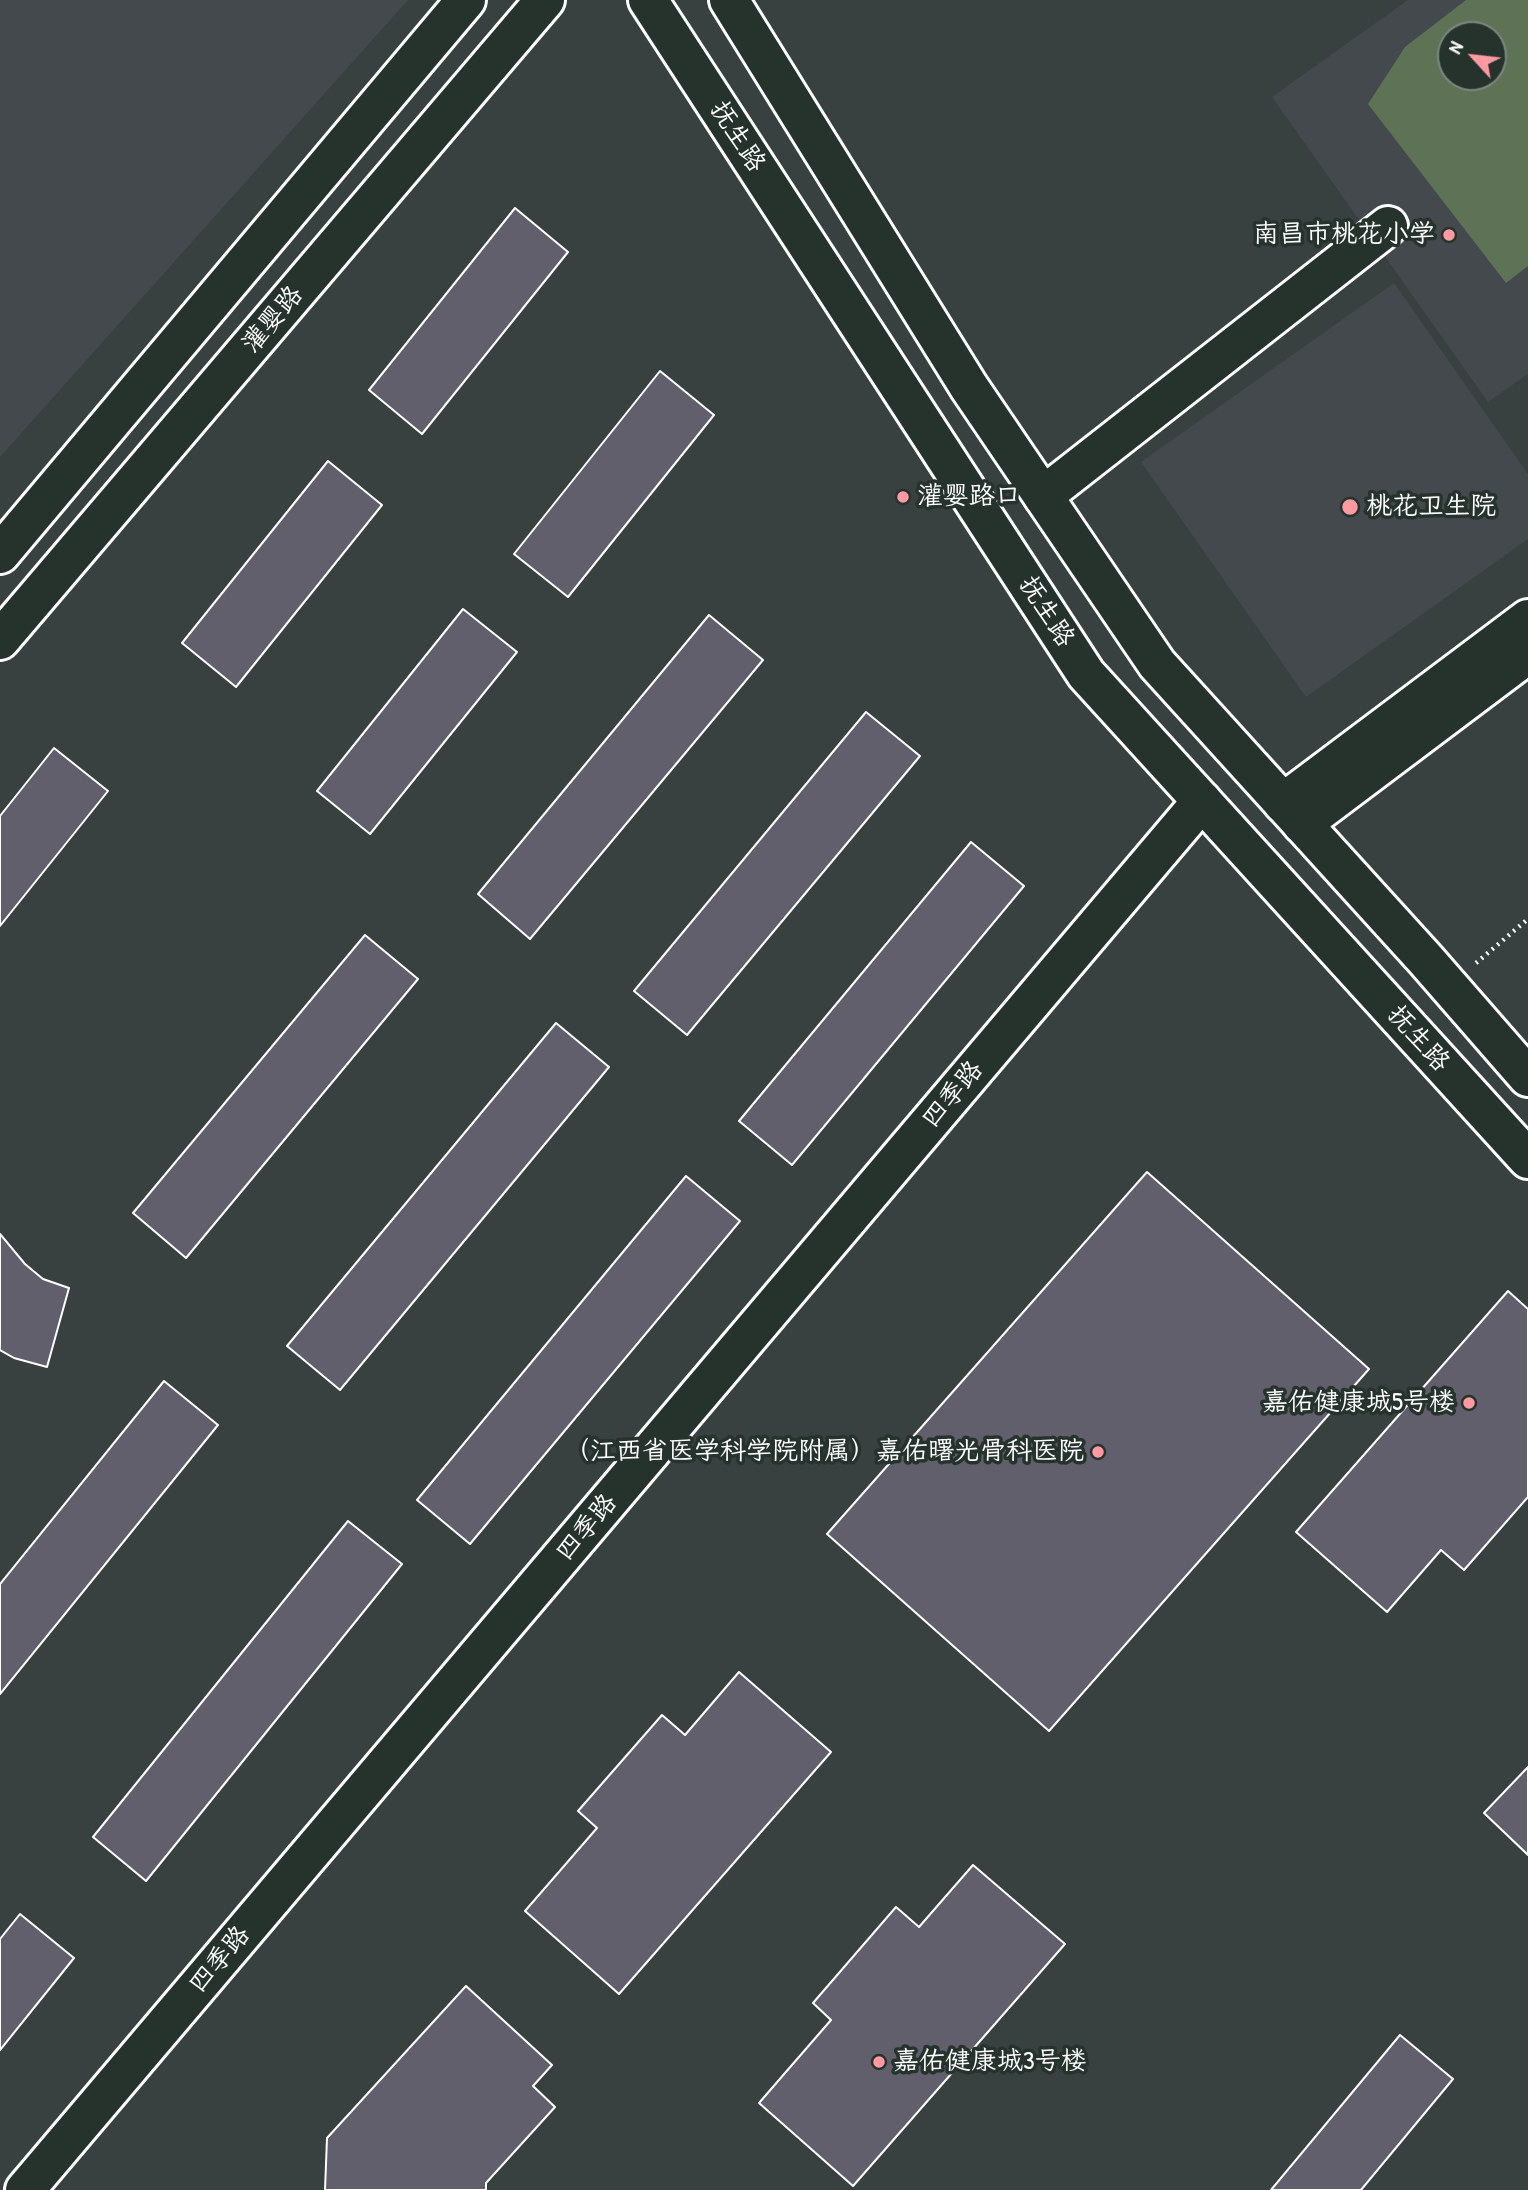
<!DOCTYPE html>
<html>
<head>
<meta charset="utf-8">
<style>
	body { margin:0 }
	#map { position:relative; width:1528px; height:2190px; overflow:hidden; background:#384040; font-family:"Patrick Hand",sans-serif }
	canvas { display:block }
	.north { position:absolute; left:1437px; top:21px; width:70px; height:70px; box-sizing:border-box; background:#26332d; border:2px solid #7d8581; border-radius:50%; rotate:297deg; font-size:19px; font-weight:700; line-height:28px; text-align:center; color:#fff }
	.north::after { content:''; display:block; margin:auto; width:24px; height:32px; background:#ff9aa2; clip-path:polygon(50% 0,100% 100%,50% 72%,0 100%) }
</style>
</head>
<body>
<div id="map">
<canvas width="1528" height="2190"></canvas>
<div class="north">N</div>
</div>
<script>
const ctx = document.querySelector('canvas').getContext('2d');
ctx.lineJoin = 'round';
function fillPath(path, color) {
  ctx.fillStyle = color;
  ctx.fill(path, 'evenodd');
}
function stroke(path, color, width, dash) {
  ctx.strokeStyle = color;
  ctx.lineWidth = width;
  ctx.lineCap = dash ? 'butt' : 'round';
  ctx.setLineDash(dash || []);
  ctx.stroke(path);
}
function drawText(font, color, halo, rows, align = 'center') {
  ctx.font = font + ' "Patrick Hand","LXGW WenKai TC",sans-serif';
  ctx.lineWidth = 7;
  ctx.setLineDash([]);
  ctx.textBaseline = 'middle';
  ctx.strokeStyle = halo;
  ctx.fillStyle = color;
  for (const [text, x, y, turn = 0] of rows) {
    ctx.save();
    ctx.translate(x, y);
    ctx.rotate((+turn || 0) * Math.PI / 180);
    ctx.textAlign = isNaN(turn) ? turn : align;
    if (halo) ctx.strokeText(text, 0, 0);
    ctx.fillText(text, 0, 0);
    ctx.restore();
  }
}
const built = new Path2D(`
	M0,0H408L0,457Z
	M1408,0H1528V374L1488,402L1272,97ZM1451,35H1493V77H1451Z
	M1394,283L1528,474V539L1306,697L1141,462Z`);
const green = new Path2D(`
	M1466,0H1528V266L1506,283L1368,104L1405,47ZM1451,35H1493V77H1451Z`);
const building = new Path2D(`
	M515,208L568,252L422,434L369,390Z
	M660,371L714,415L568,597L514,554Z
	M328,461L382,505L236,687L182,643Z
	M463,609L517,652L370,834L317,791Z
	M709,615L763,660L530,939L478,894Z
	M866,712L920,756L687,1035L634,991Z
	M54,748L108,791L0,926V816Z
	M971,842L1024,886L792,1165L739,1121Z
	M365,935L418,979L186,1258L133,1213Z
	M556,1023L609,1067L340,1390L287,1346Z
	M1147,1172L1369,1369L1049,1731L827,1534Z
	M686,1176L740,1221L470,1544L417,1500Z
	M0,1234L25,1264L43,1279L69,1288L47,1367L14,1358L0,1350Z
	M1508,1291L1528,1309V1497L1464,1570L1441,1550L1387,1612L1296,1532Z
	M164,1381L218,1425L0,1694V1584Z
	M348,1521L402,1564L146,1881L93,1837Z
	M739,1672L831,1752L619,1994L525,1911L597,1828L578,1811L662,1715L685,1735Z
	M1528,1767V1855L1484,1813Z
	M973,1865L1065,1944L853,2186L759,2103L831,2020L813,2003L896,1907L919,1927Z
	M20,1914L74,1958L0,2050V1939Z
	M466,1986L552,2065L533,2086L555,2107L486,2183V2190H325L327,2138Z
	M1400,2035L1453,2079L1361,2190H1271Z`);
const path = new Path2D(`
	M1476,963L1528,919`);
const minor = new Path2D(`
	M1043,496L1388,226
	M1283,803L1528,619
	M1302,824L1528,654
	M25,2190L1202,801`);
const secondary = new Path2D(`
	M648,0L1086,674L1528,1159
	M729,0L969,387L1157,664L1426,960L1528,1077
	M0,554L466,0
	M0,640L545,0`);
const markers = [
	[1449,235,7,"#ff9aa2"],
	[903,497,7,"#ff9aa2"],
	[1350,507,9,"#ff9aa2"],
	[1469,1403,7,"#ff9aa2"],
	[1098,1452,7,"#ff9aa2"],
	[879,2062,7,"#ff9aa2"]
];
const streetNames = [
	["抚生路",737,137,57],
	["灌婴路",273,320,-50],
	["抚生路",1046,612,57],
	["抚生路",1418,1039,48],
	["四季路",953,1095,-50],
	["四季路",587,1528,-50],
	["四季路",220,1960,-50]
];
const poiNames = [
	["南昌市桃花小学",1435,235],
	["灌婴路口",917,497,"left"],
	["桃花卫生院",1366,507,"left"],
	["嘉佑健康城5号楼",1455,1403],
	["（江西省医学科学院附属）嘉佑曙光骨科医院",1084,1452],
	["嘉佑健康城3号楼",893,2062,"left"]
];
fillPath(built, '#44494d');
fillPath(green, '#5e7356');
fillPath(building, '#615f6b');
stroke(building, '#fff', 2);
stroke(minor, '#fff', 44);
stroke(secondary, '#fff', 44);
stroke(path, '#fff', 4.5, [2, 5]);
stroke(minor, '#26332d', 38);
stroke(secondary, '#26332d', 38);
for (const [x, y, r, color] of markers) {
  const dot = new Path2D();
  dot.arc(x, y, r, 0, 2 * Math.PI);
  ctx.fillStyle = color;
  ctx.fill(dot);
  stroke(dot, '#26332d', 2.5);
}
drawText('26px', '#fff', '#26332d', streetNames);
drawText('26px', '#fff', '#26332d', poiNames, 'right');
</script>
</body>
</html>
